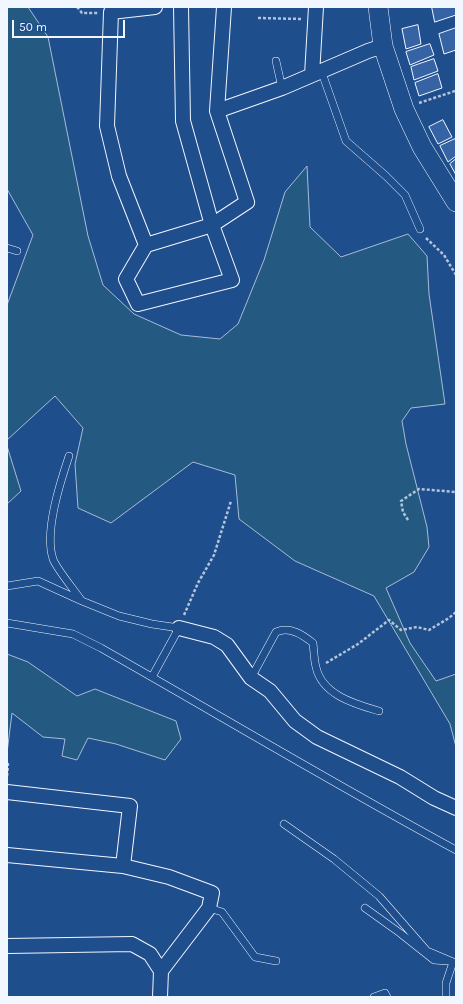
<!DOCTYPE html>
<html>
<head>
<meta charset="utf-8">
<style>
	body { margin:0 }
	#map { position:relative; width:463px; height:1004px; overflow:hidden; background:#1f4e8c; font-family:Karla,sans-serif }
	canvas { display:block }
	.frame { position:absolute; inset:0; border:8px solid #f2f6ff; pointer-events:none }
	.scale { position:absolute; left:12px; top:20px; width:113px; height:18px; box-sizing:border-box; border:2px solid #f2f6ff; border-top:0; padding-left:5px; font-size:12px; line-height:14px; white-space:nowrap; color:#f2f6ff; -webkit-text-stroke:3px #1f4e8c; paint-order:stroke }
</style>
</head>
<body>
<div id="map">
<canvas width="463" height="1004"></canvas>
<div class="frame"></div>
<div class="scale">50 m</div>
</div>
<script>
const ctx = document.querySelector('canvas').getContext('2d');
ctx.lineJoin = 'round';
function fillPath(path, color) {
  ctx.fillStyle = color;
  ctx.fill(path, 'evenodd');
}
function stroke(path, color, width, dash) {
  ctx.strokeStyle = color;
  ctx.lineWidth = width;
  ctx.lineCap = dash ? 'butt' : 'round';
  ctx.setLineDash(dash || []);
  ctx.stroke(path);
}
const green = new Path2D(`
	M7,7H28L48,37L88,236L103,285L134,314L181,335L220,339L238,324L264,260L285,192L307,166L310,227L341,257L408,234L427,256L429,294L445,404L411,408L402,421L406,444L427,527L429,547L414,572L386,588L410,643L436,681L456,674V747L450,724L374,596L295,561L239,519L235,475L193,462L111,523L78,508L75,464L83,428L55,396L7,440V305L33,235L7,189Z
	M7,446L21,491L7,504Z
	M7,654L28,662L77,696L95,689L176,721L181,739L165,760L116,744L88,738L77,760L62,756L65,739L43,737L12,713L7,753Z`);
const building = new Path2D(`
	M432,7H456V15L435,22Z
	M418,25L421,44L406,49L402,29Z
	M456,28V50L444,54L439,34Z
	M430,44L434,55L410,65L406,52Z
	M434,59L438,71L414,80L411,67Z
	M438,74L442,88L419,96L415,83Z
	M443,120L452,137L438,144L429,127Z
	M455,139L456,141V156L448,162L440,146Z
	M456,159V175L450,164Z`);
const path = new Path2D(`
	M77,7L82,13H98
	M258,18L302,19
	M419,103L455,91L456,90
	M426,238L444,255L456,275
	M408,520L403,512L401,501L419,489L456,492
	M184,615L198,583L214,555L231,501
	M326,663L358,644L389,620L401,630L417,627L429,630L449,618L456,612
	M7,764H8L7,777`);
const lane = new Path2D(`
	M276,61L282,88
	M321,70L346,141L386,176L405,195L420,229
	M7,248L17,251
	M69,456C60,483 44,532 53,559C56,568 75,591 81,600
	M7,586L38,581L82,601L119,616L152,624L179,628L152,677
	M7,623L73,634L101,648C219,715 336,785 456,850
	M251,678L276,632C290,626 303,635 313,643C314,651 314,660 316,667C322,695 355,704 379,711
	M284,824L334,859L379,896L427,951L453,962L446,983V997
	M209,908L222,912L255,957L276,961
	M365,908L400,933L434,960L447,961
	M374,997L385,993L387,997`);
const street = new Path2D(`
	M181,7L183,121L212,225L232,280L138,304L126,279L146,245L212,225L247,202L217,111L282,88L368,51L383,46
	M312,75L316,7
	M217,111L224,7
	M146,245L119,176L107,126L111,12L155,7
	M179,628L214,637L227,645L251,678L270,691L295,721L317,737L400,777L434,798L456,808
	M7,792L130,806L123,866
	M7,855L123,866L169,877L212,893L209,908L161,971
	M7,946L132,944L150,954L161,971L160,997`);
const secondary = new Path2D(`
	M378,7L383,46L404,109L422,147L456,202`);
fillPath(green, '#245a82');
stroke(green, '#a8bbd7', 1);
fillPath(building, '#3563a3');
stroke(building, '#f2f6ff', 1);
stroke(lane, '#f2f6ff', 8);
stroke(street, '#f2f6ff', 16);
stroke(secondary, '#f2f6ff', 20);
stroke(path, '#b3c4dc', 2.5, [3, 2]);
stroke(lane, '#1f4e8c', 7);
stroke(street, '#1f4e8c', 14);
stroke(secondary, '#1f4e8c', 19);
</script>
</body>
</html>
